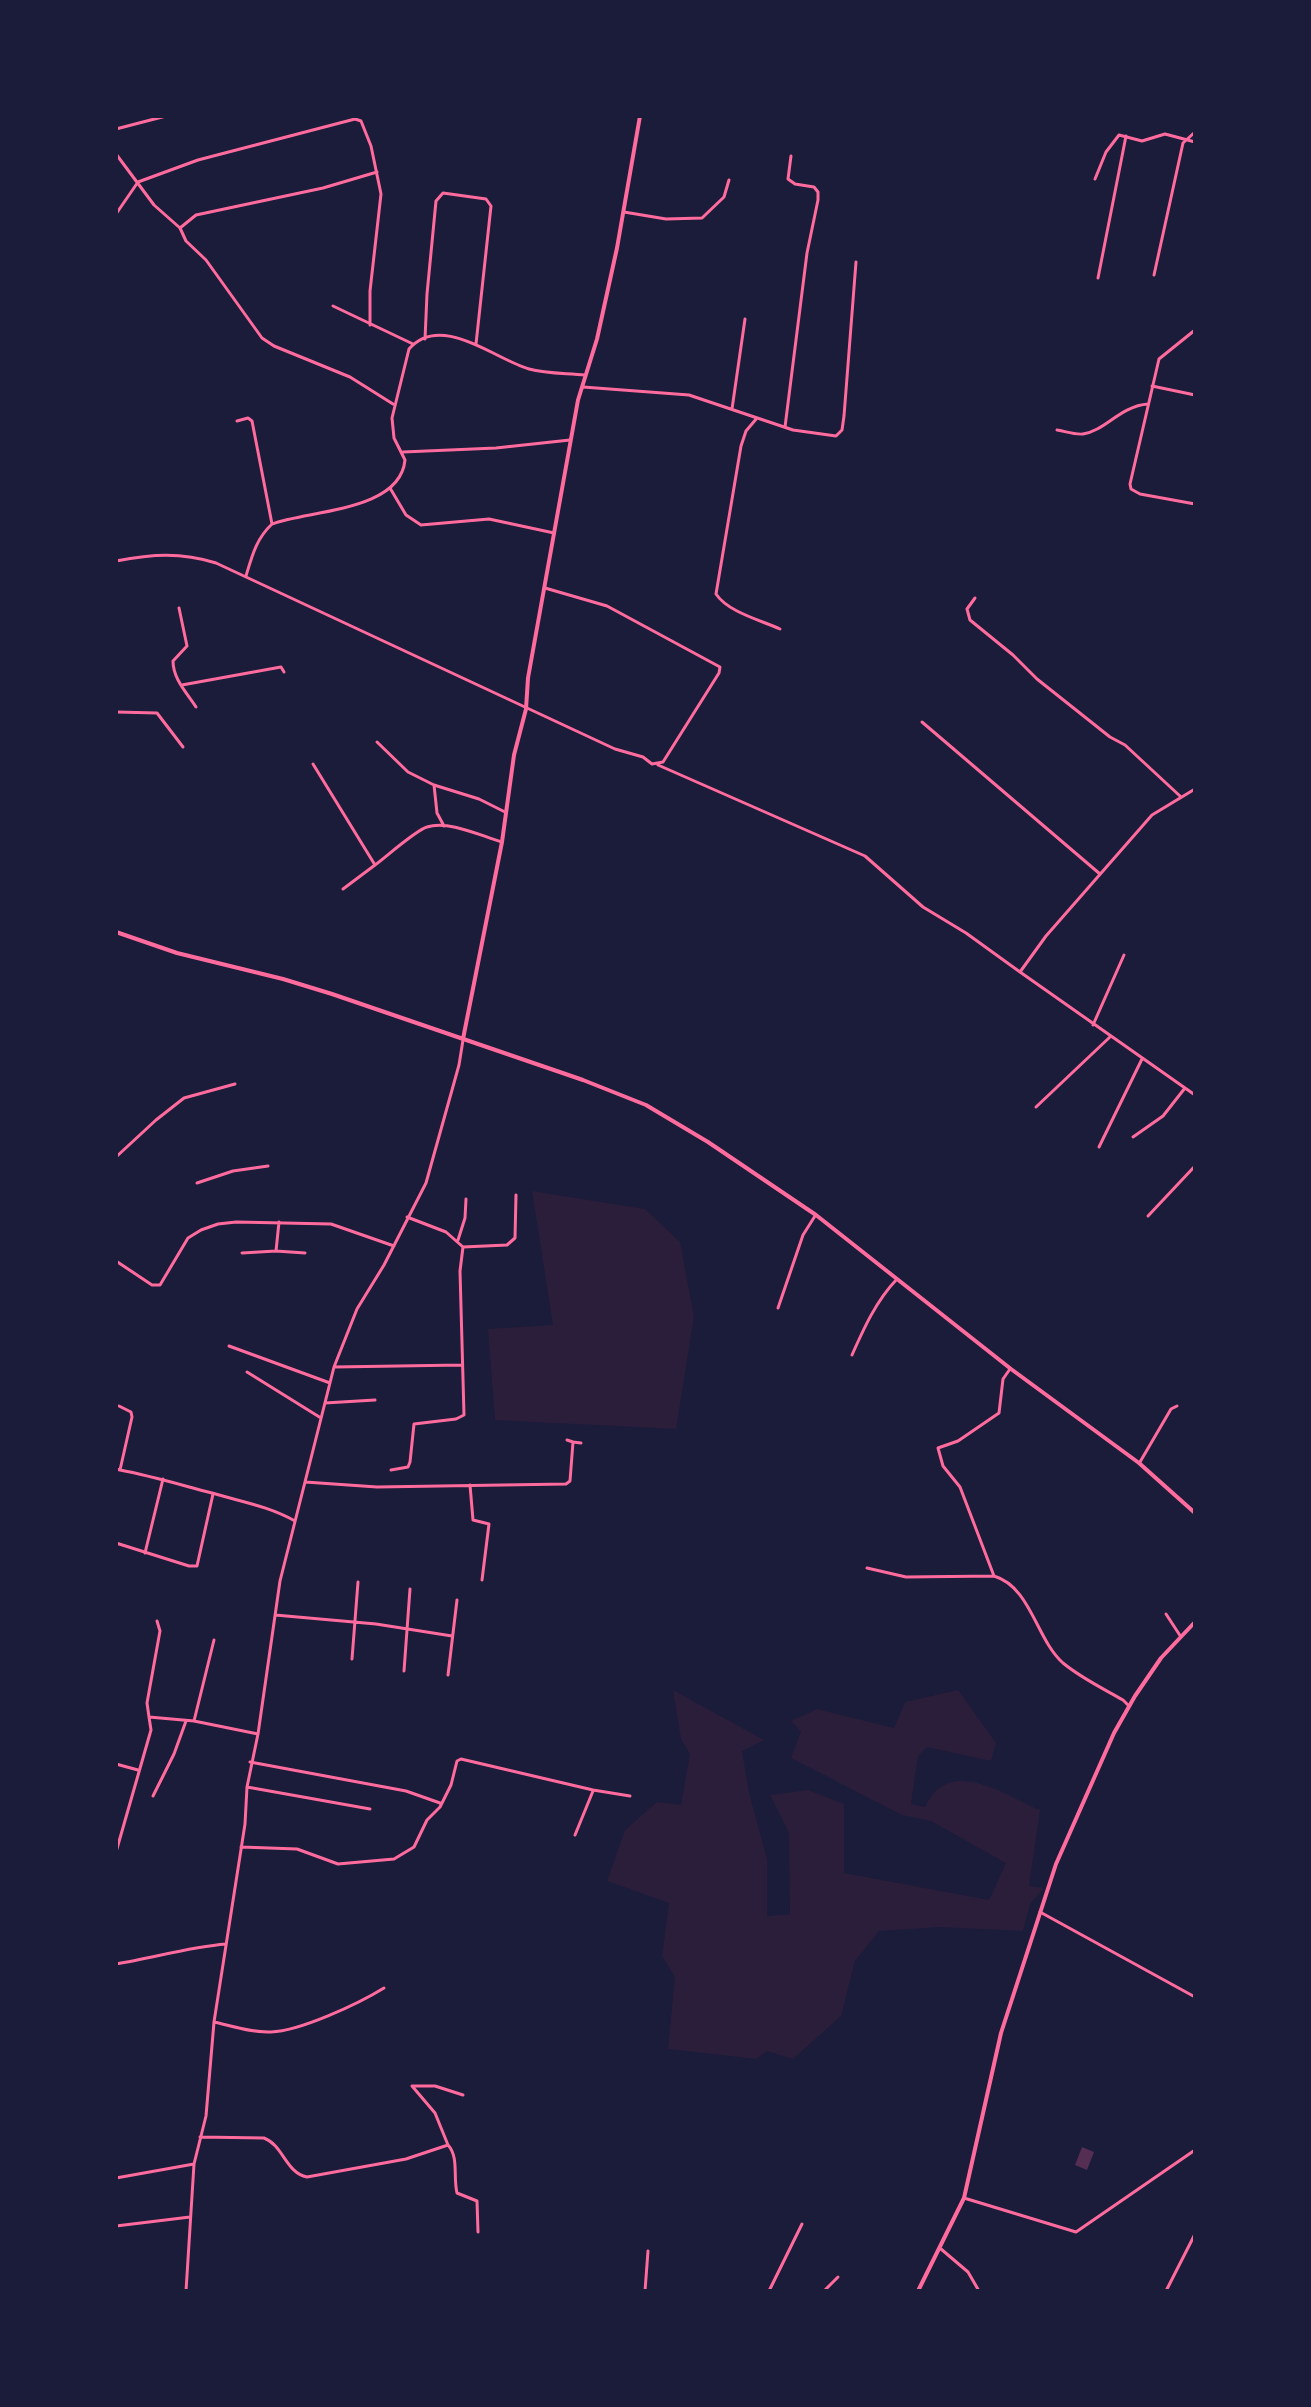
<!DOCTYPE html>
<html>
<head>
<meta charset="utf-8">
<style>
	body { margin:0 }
	#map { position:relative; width:1311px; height:2407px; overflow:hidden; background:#1b1b3a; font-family:"Nunito Sans",sans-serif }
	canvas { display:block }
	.frame { position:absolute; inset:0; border:118px solid #1b1b3a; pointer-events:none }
</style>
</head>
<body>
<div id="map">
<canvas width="1311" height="2407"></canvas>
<div class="frame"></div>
</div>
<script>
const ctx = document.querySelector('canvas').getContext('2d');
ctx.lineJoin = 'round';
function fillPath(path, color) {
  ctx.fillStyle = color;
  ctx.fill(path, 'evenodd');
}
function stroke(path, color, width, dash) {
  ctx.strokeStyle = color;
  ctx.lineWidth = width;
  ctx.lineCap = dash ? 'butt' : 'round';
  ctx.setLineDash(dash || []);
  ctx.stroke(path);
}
const green = new Path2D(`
	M532,1191L645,1209L680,1242L694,1317L676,1429L495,1420L488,1329L553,1325Z
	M673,1690L764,1740L742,1751L749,1793L767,1859V1916L790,1914L789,1833L770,1795L808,1790L844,1804V1873L989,1900L1006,1863L931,1821L902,1815L791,1758L801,1732L791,1721L817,1709L894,1728L905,1702L958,1690L996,1743L991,1761L927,1747L918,1756L911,1804L925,1807C949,1755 1003,1794 1040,1810L1029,1886L1044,1888L1030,1904L1023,1931L941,1927L879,1931L855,1961L841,2016L793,2059L767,2051L756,2059L668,2049L675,1977L662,1956L669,1903L607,1881L625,1830L657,1802L681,1805L690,1754L681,1739Z`);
const building = new Path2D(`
	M1082,2147L1094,2152L1087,2170L1075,2165Z`);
const minor = new Path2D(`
	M116,129L166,116
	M116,154L154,205L180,228L186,241L206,260L262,338L274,346L350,377L393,404
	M1095,179L1106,152L1119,135L1142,141L1165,134L1195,142
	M624,212L666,219L702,218L724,197L729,180
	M116,214L138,182L198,160L355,119L361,121L371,146L381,194L370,291V325
	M180,228L196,215L323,188L377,172
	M1154,275L1183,143L1195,132
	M1098,278L1126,136
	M333,306L413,344
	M1195,330L1159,359L1130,484L1131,489L1140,494L1195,504
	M425,339L427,294L436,201L443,193L486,199L491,206L476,344
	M1152,386L1195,395
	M583,387L689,395L793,430L836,436L842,430L844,416L856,262
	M732,409L745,319
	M757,418L746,431L741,446L716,594C728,612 760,620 780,629
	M237,421L248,418L252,421L272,524
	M785,427L807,253L818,200V192L814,187L795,184L788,179L791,156
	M1057,430C1064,431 1075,435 1083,434C1105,431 1120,406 1148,404
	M403,452L496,448L570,440
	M390,488L406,515L421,525L489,519L554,533
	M116,561C152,554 181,552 216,563L615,749L643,757L652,764L663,762L719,673L720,667L607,606L545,588
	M246,576C252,556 256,539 272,524C308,510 400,512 405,460L394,438L392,418L409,349C441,312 496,360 529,369C547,374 567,373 585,375
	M975,598L967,609L970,620L1013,655L1037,679L1110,737L1125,745L1180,796
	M179,608L187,646L173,661C173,679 187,693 196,707
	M182,685L281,667L284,672
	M116,712L157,713L183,747
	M922,722L1100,874
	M377,742L408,772L434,785L437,813L444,826
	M313,764L375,865C386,857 416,830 427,827C449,820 481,836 502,842
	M658,765L865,856L923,907L966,933L1020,972
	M434,785L479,799L505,812
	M1195,789L1152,815L1046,936L1020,972L1195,1095
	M343,889L375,865
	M1093,1025L1124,955
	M1036,1107L1111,1036
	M1133,1137L1163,1116L1185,1088
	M1099,1147L1142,1059
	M116,1157L156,1120L184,1098L235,1084
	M197,1183L233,1171L268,1166
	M1148,1216L1195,1166
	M407,1217L446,1232L463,1247L507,1245L515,1238L516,1195
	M458,1240L465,1218L466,1199
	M276,1251L305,1253
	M242,1253L276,1251L279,1222
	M116,1261L152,1285H160L188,1238L201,1230L218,1224L236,1222L331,1224L394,1246
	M778,1308L803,1235L815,1216
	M229,1346L330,1383
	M852,1355C864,1328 876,1301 897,1279
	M334,1367L462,1365
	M1010,1369L1003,1379L999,1413L958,1441L938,1448L943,1466L960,1487L994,1576C1031,1587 1036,1639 1063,1663C1081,1678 1104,1689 1123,1700L1129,1706
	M247,1372L321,1418
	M325,1403L375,1400
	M573,1442L581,1443
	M1140,1462L1171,1409L1177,1406
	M116,1469L120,1470L132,1417L131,1412L119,1406
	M120,1470C152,1476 181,1485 212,1493C242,1502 268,1506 295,1521
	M391,1470L408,1467L410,1462L414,1424L456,1419L464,1415L460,1271L463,1247
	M305,1482L377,1487L566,1484L570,1481L573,1442L567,1440
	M470,1485L473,1520L489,1524L482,1580
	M116,1543L189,1566H197L213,1494
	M145,1553L163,1479
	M867,1568L906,1577L994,1576
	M1166,1614L1181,1637
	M275,1615L376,1624L452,1636
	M352,1659L358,1582
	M404,1671L410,1589
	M448,1675L457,1600
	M149,1717L147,1703L160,1631L157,1621
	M194,1721L214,1640
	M250,1762L406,1791L440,1803
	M116,1764L138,1770
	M247,1787L370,1809
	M153,1796L174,1754L186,1721
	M575,1835L593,1791
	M241,1847L297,1849L338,1864L394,1859L414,1847L427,1820L440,1807L451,1785L457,1761L461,1759L593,1790L630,1796
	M116,1852L151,1730L149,1717L194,1721L258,1734
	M1040,1912L1195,1997
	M116,1964C153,1958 189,1947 226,1944
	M214,2022C232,2026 252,2033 271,2032C300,2031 358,2004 384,1988
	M200,2137L264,2138C283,2145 286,2173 307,2177L406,2159L448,2145L435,2113L412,2086H435L463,2095
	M448,2145C459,2157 453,2177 457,2193L477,2201L478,2232
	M116,2178L194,2164
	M964,2198L1076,2232L1195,2150
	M116,2226L190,2217
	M941,2249L968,2272L979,2291
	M186,2291L194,2164L206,2116L214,2022L245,1824L247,1787L258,1734L280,1581L334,1367L357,1309L384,1265L426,1183L459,1065L463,1040
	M645,2291L648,2251
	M769,2291L802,2224
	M824,2291L838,2277
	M1166,2291L1195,2234`);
const tertiary = new Path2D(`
	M116,932L177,953L283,979L332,994L583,1080L646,1105L708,1142L816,1215L1011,1369L1139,1463L1195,1513
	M463,1039L502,842L514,755L526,709L528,678L578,400L597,339L617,248L640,116
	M918,2291L964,2198L1001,2033L1056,1864L1114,1733L1135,1696L1161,1658L1195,1622`);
fillPath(green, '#2a1e3b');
fillPath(building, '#542f53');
stroke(minor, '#ff6b9d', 3);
stroke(tertiary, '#ff6b9d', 4);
</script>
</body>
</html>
